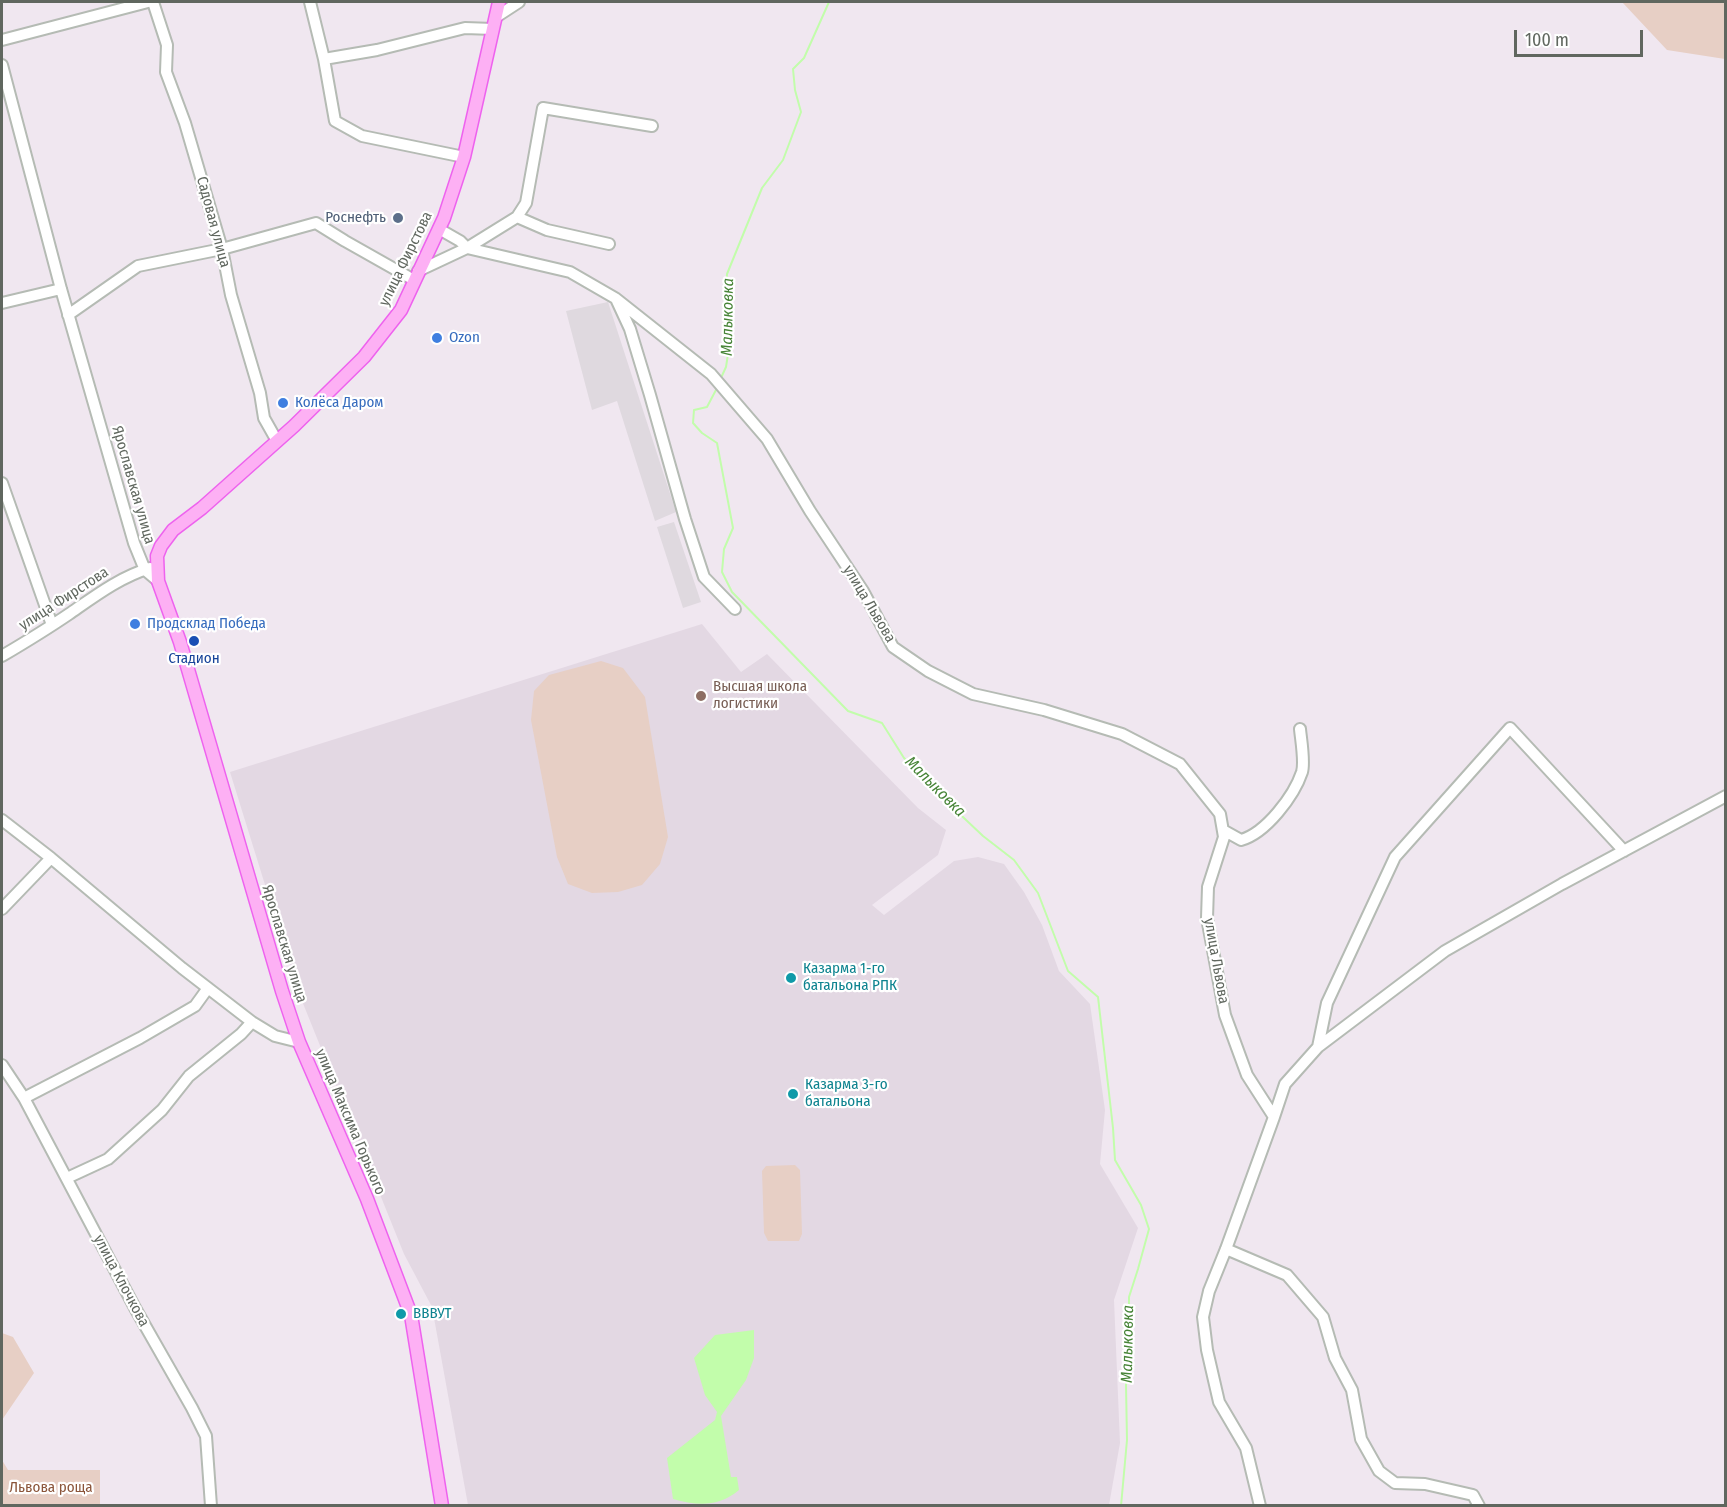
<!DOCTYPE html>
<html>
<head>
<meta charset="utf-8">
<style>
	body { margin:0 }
	#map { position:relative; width:1727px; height:1507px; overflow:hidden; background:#f0e7f0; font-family:"Fira Sans Condensed",sans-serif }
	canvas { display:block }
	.frame { position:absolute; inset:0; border:3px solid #60675f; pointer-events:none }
	.scale { position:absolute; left:1514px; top:30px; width:129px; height:27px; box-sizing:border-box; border:3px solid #60675f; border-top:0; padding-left:8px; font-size:18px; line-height:21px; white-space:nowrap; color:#60675f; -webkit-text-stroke:4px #fff; paint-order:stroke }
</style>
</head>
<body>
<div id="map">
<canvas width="1727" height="1507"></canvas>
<div class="frame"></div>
<div class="scale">100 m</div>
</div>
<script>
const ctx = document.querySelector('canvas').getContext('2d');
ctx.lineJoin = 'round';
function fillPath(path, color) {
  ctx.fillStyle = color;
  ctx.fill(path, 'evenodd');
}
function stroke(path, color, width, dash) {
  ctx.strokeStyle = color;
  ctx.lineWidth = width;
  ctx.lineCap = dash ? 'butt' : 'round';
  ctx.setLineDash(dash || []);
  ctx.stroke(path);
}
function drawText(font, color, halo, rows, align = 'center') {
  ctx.font = font + ' "Fira Sans Condensed",sans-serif';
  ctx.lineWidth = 4.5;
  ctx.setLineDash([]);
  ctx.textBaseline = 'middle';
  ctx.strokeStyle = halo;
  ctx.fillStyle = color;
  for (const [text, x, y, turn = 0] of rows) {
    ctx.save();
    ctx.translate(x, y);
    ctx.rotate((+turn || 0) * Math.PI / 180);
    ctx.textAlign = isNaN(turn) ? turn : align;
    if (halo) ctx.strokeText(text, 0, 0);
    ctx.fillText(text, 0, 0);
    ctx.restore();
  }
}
const industrial = new Path2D(`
	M608,302L676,512L655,521L617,401L592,410L566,311Z
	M674,522L701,602L683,608L657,527Z`);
const education = new Path2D(`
	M702,624L741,672L767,654L918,808L946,830L938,855L872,905L884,915L954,861L978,857L1004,864L1024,892L1042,925L1059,971L1090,1004L1105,1110L1100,1164L1138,1228L1114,1300L1120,1443L1109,1505H468L432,1307L404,1254L298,991L230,772Z`);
const green = new Path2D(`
	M1622,2H1725V59L1667,50Z
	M601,661L623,668L645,697L668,837L660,864L642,885L618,892L592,893L568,884L557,857L531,720L534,691L549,675Z
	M795,1165L800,1170L802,1234L799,1241H768L764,1233L762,1171L766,1166Z
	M2,1333L13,1337L34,1373L2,1420Z
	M2,1460L8,1470H100V1505H2Z`);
const water = new Path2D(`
	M754,1330V1358L746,1380L721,1416L731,1477H737L739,1490C719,1507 698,1506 673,1499L667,1458L715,1420L717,1412L705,1395L694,1358L715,1335Z`);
const stream = new Path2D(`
	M720,380L726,367L730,341L726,296L727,274L762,188L783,160L801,112L795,90L793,69L804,58L829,2
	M717,388L707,407L694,410L693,423L702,433L717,443L733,528L724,549L722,572L732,592L848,711L882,723L904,758L946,801L983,836L1014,860L1038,893L1068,971L1098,997L1113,1128L1115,1160L1141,1205L1149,1229L1138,1269L1129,1297V1340L1126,1385L1127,1440L1121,1506`);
const minor = new Path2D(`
	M153,2L167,45L166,72L185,123L222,249L231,295L260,393L264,418L277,441
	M310,2L324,59L335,121L362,136L464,157
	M496,17L519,2
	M2,40L148,2
	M324,59L377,50L465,28L493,29
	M2,65L61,289L134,543L145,570L158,581
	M517,217L547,230L609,244
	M439,229L460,241L467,248L570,272L615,298L711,374L767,439L810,511L863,591L893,647L928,671L973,694L1044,710L1122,734L1180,764L1220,814L1224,837L1208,887L1207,918L1225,1015L1247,1075L1274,1117L1226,1249L1209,1291L1203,1317L1207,1350L1219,1402L1246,1448L1260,1506
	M418,271L467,248L517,217L526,203L543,108L652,126
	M617,301L630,329L650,395L685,519L704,577L735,609
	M2,303L61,289
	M68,315L138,266L222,249L316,223L345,241L414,280
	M2,483L52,625
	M2,656C24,643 47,629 69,614C95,596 120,577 150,568
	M2,820L51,858L182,968L252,1022L275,1036L299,1042
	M1223,830L1241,840C1266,833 1294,796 1302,772C1305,762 1301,740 1300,729
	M2,909L51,858
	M1318,1047L1327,1003L1395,857L1510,728L1624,851
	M2,1065L24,1098L135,1308L192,1408L206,1436L211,1506
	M24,1098L140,1038L195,1006L208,988
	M1274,1117L1285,1084L1318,1047L1445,951L1562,884L1726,796
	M67,1178L108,1159L162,1110L189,1076L241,1034L252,1022
	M1226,1249L1287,1275L1323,1317L1335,1358L1352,1390L1361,1439L1379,1471L1395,1483L1425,1484L1473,1495L1479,1506`);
const major = new Path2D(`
	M442,1506L411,1315L367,1199L299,1042L282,991L180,642L158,581L157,556L161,546L173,530L202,508L294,426L364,357L401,310L444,218L464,157L499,2`);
const markers = [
	[398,218,6,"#5c6f8a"],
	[437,338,6,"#3f7fe0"],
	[283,403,6,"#3f7fe0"],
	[135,624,6,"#3f7fe0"],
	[194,641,6,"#1a4fb4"],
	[701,696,6,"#8d6e63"],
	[791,978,6,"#0f9aa8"],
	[793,1094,6,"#0f9aa8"],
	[401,1314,6,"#0f9aa8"]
];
const serviceNames = [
	["Роснефть",386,218]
];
const streetNames = [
	["Садовая улица",213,222,75],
	["улица Фирстова",406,259,-64],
	["Ярославская улица",133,485,74],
	["улица Фирстова",64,599,-33],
	["улица Львова",869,604,59],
	["Ярославская улица",284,944,73],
	["улица Львова",1216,961,80],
	["улица Максима Горького",350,1122,67],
	["улица Клочкова",121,1281,62]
];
const shopNames = [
	["Ozon",449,338],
	["Колёса Даром",295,403],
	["Продсклад Победа",147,624]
];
const transitNames = [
	["Стадион",194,659]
];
const educationNames = [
	["Высшая школа",713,687],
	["логистики",713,704]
];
const cultureNames = [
	["Казарма 1-го",803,969],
	["батальона РПК",803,986],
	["Казарма 3-го",805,1085],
	["батальона",805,1102],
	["ВВВУТ",413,1314]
];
const parkNames = [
	["Львова роща",51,1488]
];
const waterNames = [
	["Малыковка",728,317,-89],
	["Малыковка",935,787,45],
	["Малыковка",1128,1344,-89]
];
fillPath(industrial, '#dfd9df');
fillPath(education, '#e3d8e3');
fillPath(green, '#e7cfc5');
fillPath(water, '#c2fdab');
stroke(stream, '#c2fdab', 2);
stroke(minor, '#b5bbb4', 14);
stroke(major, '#ee62ee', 15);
stroke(minor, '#fff', 10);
stroke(major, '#fdb0f4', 12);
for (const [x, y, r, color] of markers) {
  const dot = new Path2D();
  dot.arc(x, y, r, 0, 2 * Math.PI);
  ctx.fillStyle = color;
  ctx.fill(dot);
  stroke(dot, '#fff', 2);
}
drawText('15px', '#4e5e75', '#fff', serviceNames, 'right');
drawText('15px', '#60675f', '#fff', streetNames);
drawText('15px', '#366cbe', '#fff', shopNames, 'left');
drawText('15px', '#164399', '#fff', transitNames);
drawText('15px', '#785e54', '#fff', educationNames, 'left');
drawText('15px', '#0d838f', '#fff', cultureNames, 'left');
drawText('15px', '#8b553a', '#fff', parkNames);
drawText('italic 16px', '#478437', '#fff', waterNames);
</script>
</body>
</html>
